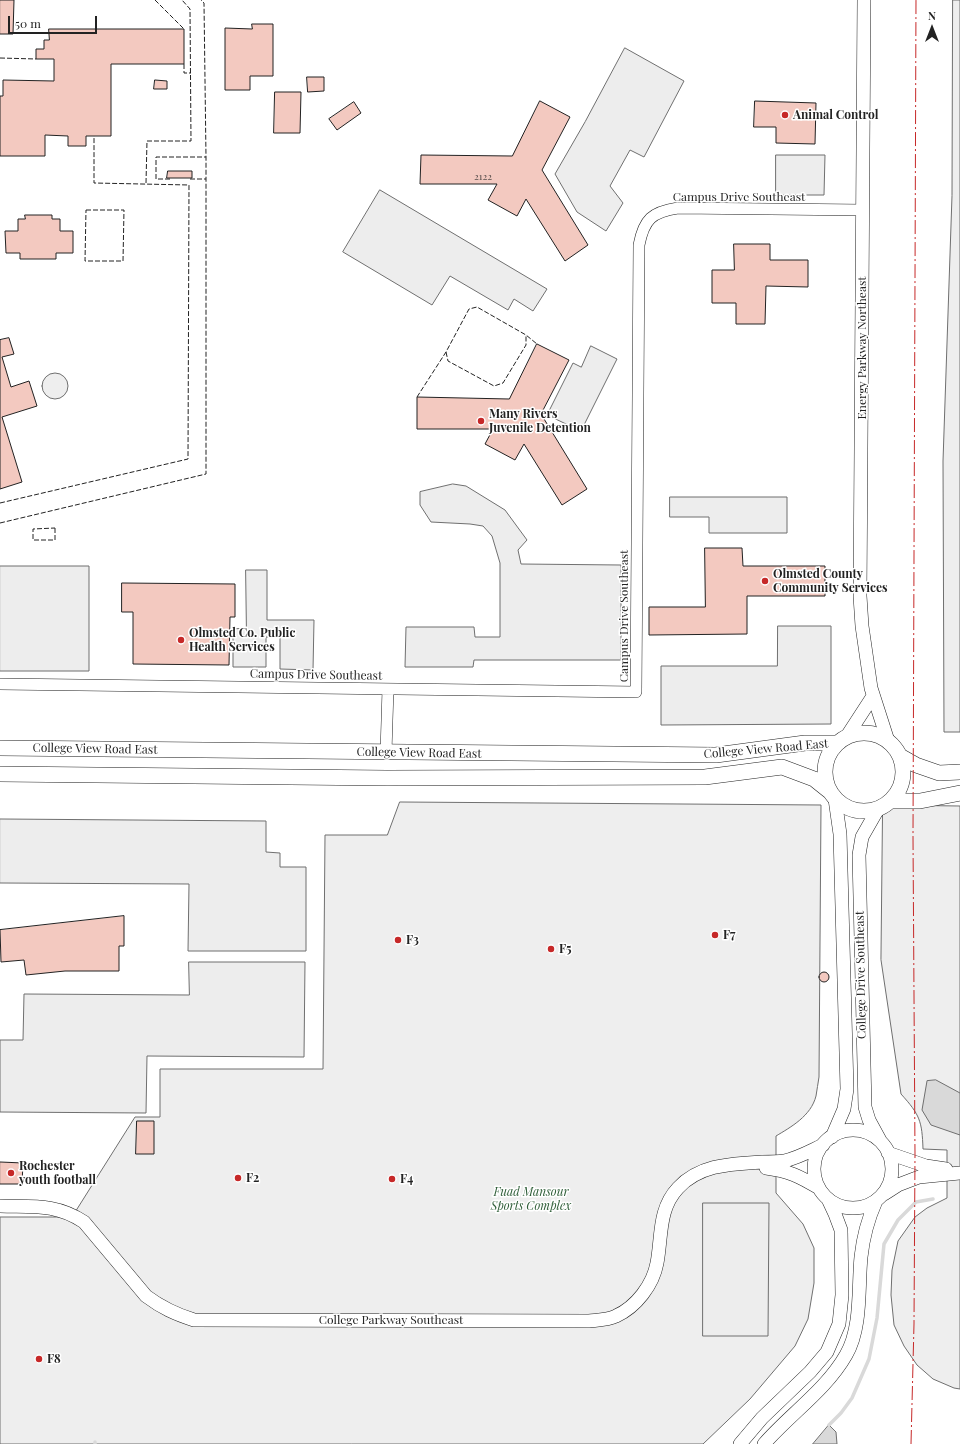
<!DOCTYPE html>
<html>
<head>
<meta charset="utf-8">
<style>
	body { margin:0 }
	#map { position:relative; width:960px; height:1444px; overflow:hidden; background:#fff; font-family:"Playfair Display",serif }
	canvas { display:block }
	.north { position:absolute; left:912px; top:8px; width:40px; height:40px; -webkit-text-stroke:3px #fff; paint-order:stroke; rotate:0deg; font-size:11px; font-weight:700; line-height:16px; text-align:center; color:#222 }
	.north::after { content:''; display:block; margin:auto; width:14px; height:18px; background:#222; clip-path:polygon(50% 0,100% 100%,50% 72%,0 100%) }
	.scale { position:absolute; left:8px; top:16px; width:89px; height:18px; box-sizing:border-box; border:2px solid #222; border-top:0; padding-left:5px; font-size:12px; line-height:14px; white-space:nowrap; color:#222; -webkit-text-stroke:3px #fff; paint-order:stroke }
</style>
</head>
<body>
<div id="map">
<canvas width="960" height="1444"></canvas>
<div class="north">N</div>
<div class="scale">50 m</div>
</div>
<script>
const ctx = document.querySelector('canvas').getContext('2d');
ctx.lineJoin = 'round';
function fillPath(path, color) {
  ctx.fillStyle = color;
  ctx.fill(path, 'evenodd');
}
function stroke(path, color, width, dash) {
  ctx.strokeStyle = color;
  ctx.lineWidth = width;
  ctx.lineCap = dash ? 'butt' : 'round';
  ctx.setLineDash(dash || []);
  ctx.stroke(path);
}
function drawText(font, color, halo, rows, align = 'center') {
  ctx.font = font + ' "Playfair Display",serif';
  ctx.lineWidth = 3;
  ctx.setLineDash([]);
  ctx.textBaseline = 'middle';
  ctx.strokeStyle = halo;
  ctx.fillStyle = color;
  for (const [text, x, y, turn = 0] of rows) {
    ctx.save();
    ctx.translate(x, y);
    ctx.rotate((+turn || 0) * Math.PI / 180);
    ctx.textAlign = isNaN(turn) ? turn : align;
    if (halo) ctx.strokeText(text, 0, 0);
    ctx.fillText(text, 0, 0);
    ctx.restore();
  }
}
const green = new Path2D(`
	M953,0H960V732H944L943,461L952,196Z
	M42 386a13 13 0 1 1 26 0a13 13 0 1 1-26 0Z
	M400,802L821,805L819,1077C818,1083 817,1090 816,1096C811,1116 791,1127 776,1136V1193L803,1224L814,1248V1283L808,1319L795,1346L750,1399L703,1444H0V1217H72L135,1117H160V1069H323L325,835H387Z
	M883,805L960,806V1389L954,1388L933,1379L917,1365L904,1346L894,1325L891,1295L892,1270L898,1241L915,1217L927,1208L947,1198V1150L923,1149C922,1121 920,1115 901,1094L881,960Z`);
const parking = new Path2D(`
	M625,48L684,81L644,157L630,150L610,186L623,203L606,231L577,212L555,174L585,122Z
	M776,155H825L824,195H776Z
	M380,190L547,289L533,311L514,299L508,310L450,276L432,305L343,252Z
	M591,346L617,359L581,431L547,415L573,363L581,367Z
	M453,484L466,486L505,510L527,540L518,550L521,564L621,565V660H474L473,667H405L406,627H474L475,637H500V563L492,536L483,526L470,524L431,522L420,505V492Z
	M670,497H787V533H709V517H670Z
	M0,566H89V671H0Z
	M246,570H267V620H314L313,670L280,669V637H266V667H233V629L246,628Z
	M778,626H831V724L661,725V666H777Z
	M0,819L266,821V852L280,853V867H306V951H188L189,884L0,883Z
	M189,962H305L304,1057L147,1056L146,1113L0,1112V1040H23L24,994L189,995Z
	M703,1203H769L768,1336H703Z`);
const water = new Path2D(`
	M936,1080L960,1093V1135L931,1125L922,1110L927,1081Z
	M829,1425L836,1432L837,1444H813Z`);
const stream = new Path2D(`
	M829,1425L841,1413L852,1398L869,1359L877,1318L884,1244L898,1220L916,1202L933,1199
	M95,1444V1442`);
const building = new Path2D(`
	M0,0H14L13,34H0Z
	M252,24H273V76H250V90H225V28L252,29Z
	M49,29H184V64H111V136H86V146H68V136L45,135V156H0V96H3V80L54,81V59H36V49H44V40H49Z
	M307,77H324V91L308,92Z
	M155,80L167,81V89H154Z
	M275,92H301L300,133H274Z
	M540,101L570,117L542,170L588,245L565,261L526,199L517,216L488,200L497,184H420L421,155L512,156Z
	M755,101L816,103L815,144L776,143V127H754Z
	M354,102L361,113L337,130L329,119Z
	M168,171H192V178H167Z
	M25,215H52V219H60V231H73V253H56V259H20V253H6L5,231H18V219H25Z
	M734,244H770V260H808V287L766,286L765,324H736V303H712V270H734Z
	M9,338L14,354L2,357L11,387L29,381L37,406L2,417L22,482L0,489V340Z
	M537,344L569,360L541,414L587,489L562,505L524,444L515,460L485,444L493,429H417V397L509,399Z
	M705,548H742L743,566H825V596H747V634L649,635V607H705Z
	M122,583L235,584V617H230L229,665L133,664V612H122Z
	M124,916V946H119V971H65L26,975L24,960L1,962L0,930Z
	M819 977a5 5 0 1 1 10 0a5 5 0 1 1-10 0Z
	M137,1121H154V1154H136Z
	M0,1162L23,1163L22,1184H0Z`);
const minor = new Path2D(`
	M0,684L636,692L639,245C644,219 652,212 678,208L863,210
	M386,752L388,689`);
const tertiary = new Path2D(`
	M864,0L860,596L862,626L871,688L888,741
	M847,736L873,696
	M878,809L862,837L859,855L865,1107L869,1120L881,1142
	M814 1169a39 39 0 1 1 78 0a39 39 0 1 1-78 0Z
	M832,1137L844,1109L847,1089L840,834L835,799
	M888,1153L926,1166L946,1169
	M766,1168C789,1171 799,1176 819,1188
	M884,1194L898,1185L919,1177L960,1173
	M0,1206C32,1207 56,1203 84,1222L146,1296C162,1308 175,1314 194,1320L589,1321C598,1320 608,1320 616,1316C636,1307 653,1285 657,1263C662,1237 658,1209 678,1188C700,1164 732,1164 762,1162C769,1162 777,1162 784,1161C798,1158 810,1151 823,1145
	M740,1444L762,1418L810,1372L827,1352L839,1324L842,1295L841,1230L835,1214L828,1199
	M764,1444C790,1414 826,1390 846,1355C862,1328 858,1287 861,1257C863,1238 868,1219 876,1201`);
const secondary = new Path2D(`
	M825 772a39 39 0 1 1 78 0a39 39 0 1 1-78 0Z
	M0,748L716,755L805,743H837
	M900,756L916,765L939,773L960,772
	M0,774L387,778L705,777L782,767L814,779L829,791
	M890,801H920L960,793`);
const fence = new Path2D(`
	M155,0L184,29
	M0,58L36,59
	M184,64V73H191
	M170,179H156V157H206
	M190,179H206
	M146,183L147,141H191L190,9L182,0
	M86,210H124L123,261H85Z
	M446,352L448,361L494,386L503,383L526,345V335
	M417,397L446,352L469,309L477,307L526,335L537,344
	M0,503L188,459L189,185L94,183V136
	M0,523L206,474V157L204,3L201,0
	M55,528V540H33V529Z`);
const power = new Path2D(`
	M911,1444L914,1324L915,1154L913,836L916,0`);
const markers = [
	[785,115,4,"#c62828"],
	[481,421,4,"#c62828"],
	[765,581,4,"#c62828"],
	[181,640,4,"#c62828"],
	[715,935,4,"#c62828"],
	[398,940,4,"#c62828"],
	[551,949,4,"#c62828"],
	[11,1173,4,"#c62828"],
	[238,1178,4,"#c62828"],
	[392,1179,4,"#c62828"],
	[39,1359,4,"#c62828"]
];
const numberNames = [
	["2122",483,177]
];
const poiNames = [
	["Animal Control",793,115],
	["Many Rivers",489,414],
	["Juvenile Detention",489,428],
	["Olmsted County",773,574],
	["Community Services",773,588],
	["Olmsted Co. Public",189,633],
	["Health Services",189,647],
	["F7",723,935],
	["F3",406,940],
	["F5",559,949],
	["Rochester",19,1166],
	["youth football",19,1180],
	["F2",246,1178],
	["F4",400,1179],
	["F8",47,1359]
];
const streetNames = [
	["Campus Drive Southeast",739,197],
	["Energy Parkway Northeast",862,348,-90],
	["Campus Drive Southeast",624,616,-90],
	["Campus Drive Southeast",316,675,1],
	["College View Road East",95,749,1],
	["College View Road East",766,749,-5],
	["College View Road East",419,753,1],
	["College Drive Southeast",861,975,-91],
	["College Parkway Southeast",391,1320]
];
const parkNames = [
	["Fuad Mansour",531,1192],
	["Sports Complex",531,1206]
];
fillPath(green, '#eee');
stroke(green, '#6f6f6f', 1);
fillPath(parking, '#ededed');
stroke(parking, '#6f6f6f', 1);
fillPath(water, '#d9d9d9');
stroke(water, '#6f6f6f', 1);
stroke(stream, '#d9d9d9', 3.5);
fillPath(building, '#f3c9c0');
stroke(building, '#222', 1);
stroke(minor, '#222', 12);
stroke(tertiary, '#222', 14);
stroke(secondary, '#222', 16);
stroke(minor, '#fff', 11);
stroke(tertiary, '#fff', 13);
stroke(secondary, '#fff', 15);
stroke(fence, '#222', 1, [5, 2]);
stroke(power, '#c62828', 1, [14, 3, 2, 3]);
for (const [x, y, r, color] of markers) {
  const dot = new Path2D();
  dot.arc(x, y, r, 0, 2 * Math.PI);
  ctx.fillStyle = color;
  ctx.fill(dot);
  stroke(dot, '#fff', 1.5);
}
drawText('10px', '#564c4a', null, numberNames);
drawText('bold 12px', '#222', '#fff', poiNames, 'left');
drawText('12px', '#222', '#fff', streetNames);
drawText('italic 12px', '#2f5e38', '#fff', parkNames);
</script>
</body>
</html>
